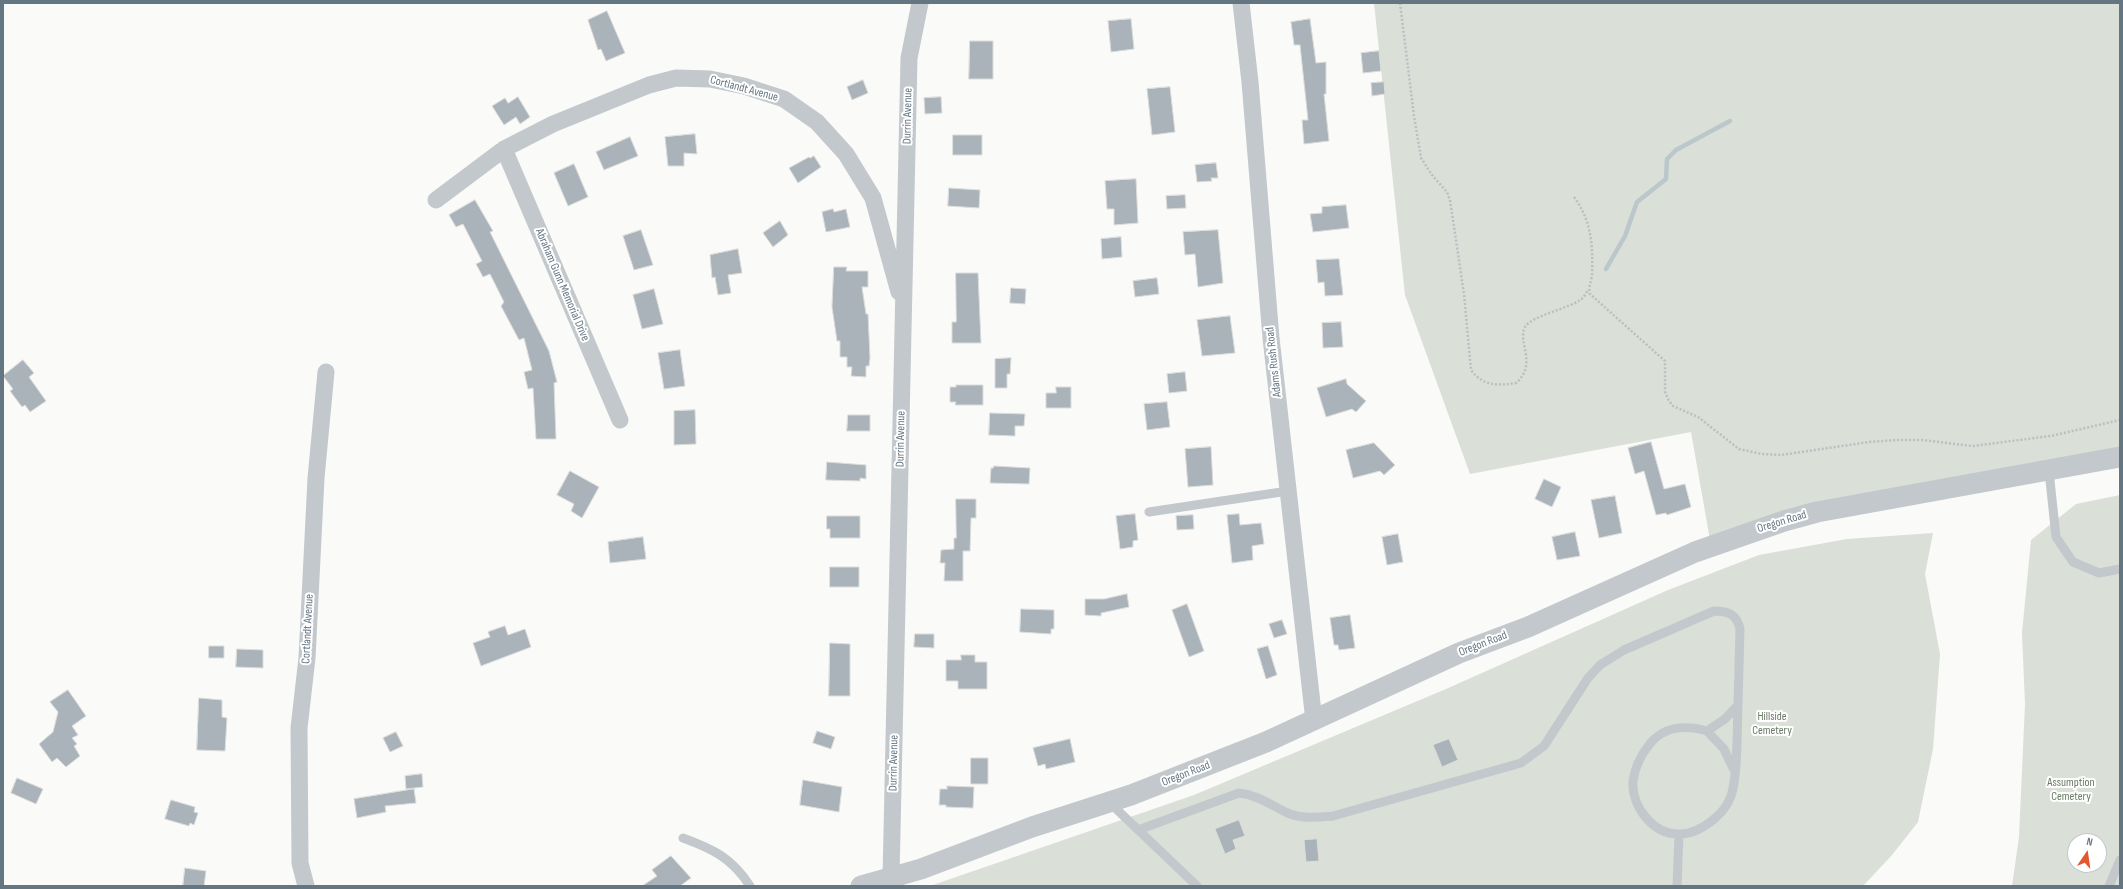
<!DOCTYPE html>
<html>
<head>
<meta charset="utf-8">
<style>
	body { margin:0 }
	#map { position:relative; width:2123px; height:889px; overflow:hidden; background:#fafaf8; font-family:"Sofia Sans Condensed",sans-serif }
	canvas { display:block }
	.frame { position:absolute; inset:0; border:4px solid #657683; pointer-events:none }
	.north { position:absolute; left:2067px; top:833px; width:40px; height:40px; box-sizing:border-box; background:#fff; border:1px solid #c1c8cd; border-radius:50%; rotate:13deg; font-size:11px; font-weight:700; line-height:16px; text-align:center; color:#657683 }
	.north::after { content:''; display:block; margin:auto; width:14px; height:18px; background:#e4572e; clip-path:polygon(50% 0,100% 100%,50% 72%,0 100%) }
</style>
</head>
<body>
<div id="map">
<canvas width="2123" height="889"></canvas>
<div class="frame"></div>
<div class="north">N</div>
</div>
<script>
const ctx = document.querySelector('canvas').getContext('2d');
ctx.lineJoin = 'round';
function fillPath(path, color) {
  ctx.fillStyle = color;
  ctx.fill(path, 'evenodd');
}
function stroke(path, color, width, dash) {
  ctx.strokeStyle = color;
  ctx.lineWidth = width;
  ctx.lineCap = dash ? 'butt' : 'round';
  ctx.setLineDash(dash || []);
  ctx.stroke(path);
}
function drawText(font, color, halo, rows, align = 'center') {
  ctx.font = font + ' "Sofia Sans Condensed",sans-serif';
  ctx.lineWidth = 4;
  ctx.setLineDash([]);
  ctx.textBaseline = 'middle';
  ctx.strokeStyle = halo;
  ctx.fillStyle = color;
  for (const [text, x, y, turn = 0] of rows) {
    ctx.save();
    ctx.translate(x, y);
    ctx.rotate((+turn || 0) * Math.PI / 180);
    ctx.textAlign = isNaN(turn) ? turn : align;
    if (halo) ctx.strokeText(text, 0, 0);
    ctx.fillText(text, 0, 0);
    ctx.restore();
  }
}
const green = new Path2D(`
	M1374,3H2120V455L1710,540L1691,432L1470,474L1405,295Z
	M2120,495V886H2012L2019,837L2025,704L2022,633L2031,540L2076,504ZM2075,841H2099V865H2075Z
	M1933,533L1925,574L1940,654L1933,749L1918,822L1892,855L1863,886H930L1194,795L1446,689L1668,590L1759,555L1847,539Z`);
const stream = new Path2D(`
	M1606,269L1625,236L1637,202L1666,179L1667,159L1676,150L1730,121`);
const building = new Path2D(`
	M607,11L625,53L606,61L601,49L598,50L588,20Z
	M1131,19L1134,49L1111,52L1108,21Z
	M1310,19L1316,63L1326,62V94H1324L1329,141L1304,144L1302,120H1308L1300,45H1294L1291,22Z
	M970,41H993V79H969Z
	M1379,51L1381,71L1363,73L1361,53Z
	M863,80L868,93L852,100L847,87Z
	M1384,82L1385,94L1372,96L1371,83Z
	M1170,87L1175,132L1152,135L1147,89Z
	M518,97L530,117L520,124L516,117L504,125L492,106L505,98L508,103Z
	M941,97L942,113L925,114L924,98Z
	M695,134L697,154L684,153V166H668L665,137Z
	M953,135H982V155H953Z
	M630,137L638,156L604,170L596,152Z
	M814,156L821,167L798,183L789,168L809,157L810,158Z
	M1216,163L1218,178H1211L1212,181L1197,182L1195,165Z
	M574,164L588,197L568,206L554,173Z
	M1136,179L1138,223L1114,225V209H1107L1105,181Z
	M949,188L980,190L979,208L948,206Z
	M1185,195L1186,208L1167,209L1166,196Z
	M475,200L493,231L490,232L549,351L557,382L554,383L556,439H536L533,388L528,389L524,372L532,370L524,338L519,340L501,306L504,302L490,274L483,277L476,264L482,261L463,224L456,227L449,215Z
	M1346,205L1349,228L1313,232L1310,214L1322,213V207Z
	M833,209L834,212L846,209L850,227L826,232L822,212Z
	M780,221L788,235L773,247L763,233Z
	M641,230L653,265L634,270L623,236Z
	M1218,230L1223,283L1198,287L1195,254L1185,255L1183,232Z
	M1121,237L1122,257L1102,259L1101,239Z
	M738,249L742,273L728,275L731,293L718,295L715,277L712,278L710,255Z
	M1339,259L1343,295L1325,296L1324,282L1318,283L1316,260Z
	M834,267H847L846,271H868V287H862L866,314H868L870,358L869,366H866V377L851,376L852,367H847V357H840V341H837L832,307Z
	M956,273H978L981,343H952V322H956Z
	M1157,278L1159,294L1135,297L1133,281Z
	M1011,288L1026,289L1025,304L1010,303Z
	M654,289L663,324L642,329L633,295Z
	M1230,316L1235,353L1202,356L1197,320Z
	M1341,322L1343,347L1323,348L1322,323Z
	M680,350L685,386L664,389L658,353Z
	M1011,358L1010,374H1007V388H995V359Z
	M23,360L34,373L29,377L46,401L30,412L25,405L22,407L10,391L13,389L3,376Z
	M1185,372L1187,391L1169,393L1167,374Z
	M1346,379L1347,384L1366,401L1356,412L1352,409L1326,417L1317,388Z
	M956,385H983V405H955L956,402H950V387H956Z
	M1056,387H1071V408H1046V393H1056Z
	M1167,402L1170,427L1147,430L1144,404Z
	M695,410L696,444L674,445V411Z
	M990,413L1025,414L1024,426H1015V436L989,435Z
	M848,415H870V431H847Z
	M1651,442L1664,489L1685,484L1691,507L1667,515L1666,513L1656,515L1644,471L1635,474L1628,448Z
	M1374,443L1395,465L1384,475L1380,471L1353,478L1346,450Z
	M1211,447L1213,485L1188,487L1185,449Z
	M827,462L866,465V479L860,478V481L826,480Z
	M994,466L1030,468L1029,484L990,483L991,468H993Z
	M570,471L599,487L582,518L571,511L574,504L557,495Z
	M1544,479L1561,487L1552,507L1535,499Z
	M1615,496L1622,533L1599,538L1591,500Z
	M956,499H976V518H971L970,551H963V581H944L945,563H940L941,550L954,549V538H956Z
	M1135,514L1138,540L1133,541V547L1120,549L1116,516Z
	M1239,514L1240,525L1261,523L1264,544L1252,546L1253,560L1232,563L1227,515Z
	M1193,515L1194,529L1177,530L1176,516Z
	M827,516H860V538H830V529H827Z
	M1575,532L1580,556L1557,560L1552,537Z
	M1398,534L1403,562L1387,565L1382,537Z
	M643,537L646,559L610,563L608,542Z
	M830,567H859V587H830Z
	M1127,594L1129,607L1101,613V616L1085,615V599H1104Z
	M1187,604L1204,651L1189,657L1172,610Z
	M1021,609L1054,610V629H1051V634L1020,632Z
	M1350,615L1355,648L1339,650L1338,645H1334L1330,618Z
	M1282,620L1287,634L1274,638L1269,624Z
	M505,626L508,635L525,629L531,647L481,666L473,643L490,637L488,632Z
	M915,634H934V648L914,647Z
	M830,643L850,644V696H829Z
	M209,646H224V658H209Z
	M1268,646L1277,675L1266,679L1257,649Z
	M237,649L263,650V668L236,667Z
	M961,655H975V662H987V689H958V681H946V660H961Z
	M68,690L86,716L72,726L78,735L72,738L77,744L74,746L80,756L66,767L57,758L52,762L39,744L53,732L58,712L50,702Z
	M199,698L222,700V717L227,718L225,751L197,750Z
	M817,731L835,737L831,749L813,743Z
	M396,732L403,746L390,752L383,738Z
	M1070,739L1075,762L1046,769L1045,764L1038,766L1033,748Z
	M1449,739L1458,760L1442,767L1433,745Z
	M971,758H988V784H971Z
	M422,774L423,787L406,789L405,776Z
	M17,778L43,789L36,804L11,793Z
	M803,780L842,787L839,812L800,805Z
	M947,786L974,787L973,808L946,807V805H939L940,789H947Z
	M414,789L416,803L385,806L386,812L357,818L354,799Z
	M171,800L195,807L194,812L198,813L194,825L190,823L189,826L165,819Z
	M1239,820L1245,836L1233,840L1236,849L1225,854L1215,829Z
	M1317,839L1319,861L1306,862L1304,840Z
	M671,856L691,878L680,886H642L657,876L652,870Z
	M185,868L206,871L204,886H183Z`);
const path = new Path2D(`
	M1400,3L1414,116L1421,158L1432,175L1447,192L1450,200L1464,294L1471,370C1483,386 1497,386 1516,383C1538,364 1517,342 1525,327C1531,316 1570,308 1580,300C1584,298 1586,293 1588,290
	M1574,197C1592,221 1593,247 1592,275C1591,282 1588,288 1590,294L1665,361V392L1669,401L1673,406L1698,417L1739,449L1762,454L1781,455L1869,442L1897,440H1922L1972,446L2051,436L2120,420`);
const service = new Path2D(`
	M2049,471L2056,537L2073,562L2099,573L2120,569
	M1149,512L1288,491
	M1707,731L1724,749L1733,768
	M1110,803L1197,886
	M1138,830L1239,793C1259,795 1273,807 1290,814C1304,819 1319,817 1333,816L1521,763L1544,746L1588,678L1600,665L1624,650L1714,611C1729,611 1737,615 1740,629L1738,705L1725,719L1707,731C1686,725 1663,726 1649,745C1641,755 1635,767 1633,781C1631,806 1653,835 1680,834C1693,834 1703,828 1713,820C1721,813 1727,807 1731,796C1738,776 1737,728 1738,705
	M683,838C713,849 732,858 750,886
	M1677,886L1679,835
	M2109,886L2120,860`);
const minor = new Path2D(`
	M1241,3L1250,82L1271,338L1314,721
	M504,149L620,420
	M436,200L504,149L553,124L649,85L676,78L710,79L744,86L784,99L817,122L846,154L873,198L899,292
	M891,877L909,58L920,3
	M306,886L300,863L299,728L307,658L316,478L326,372`);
const tertiary = new Path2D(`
	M861,886L921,869L1032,827L1131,795L1266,742L1459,653L1528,627L1695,552L1784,521L1817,512L2120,457`);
const streetNames = [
	["Cortlandt Avenue",744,89,15],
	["Durrin Avenue",908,116,-89],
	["Abraham Gunn Memorial Drive",562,285,67],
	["Adams Rush Road",1274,362,-96],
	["Durrin Avenue",901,439,-89],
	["Oregon Road",1782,522,-17],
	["Cortlandt Avenue",308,629,-87],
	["Oregon Road",1483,644,-21],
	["Durrin Avenue",894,763,-89],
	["Oregon Road",1186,774,-21]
];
const parkNames = [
	["Hillside",1772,717],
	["Cemetery",1772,731],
	["Assumption",2071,783],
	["Cemetery",2071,797]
];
fillPath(green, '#dadfd7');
stroke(stream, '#bbc7cb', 4.5);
fillPath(building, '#aab3b9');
stroke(building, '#dcdcda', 1);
stroke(path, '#bbbfc2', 2.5, [2, 2]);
stroke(service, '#c3c8cc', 9);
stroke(minor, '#c3c8cc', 17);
stroke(tertiary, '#c3c8cc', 21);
drawText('12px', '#657683', '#fff', streetNames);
drawText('12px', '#687a64', '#fff', parkNames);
</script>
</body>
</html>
